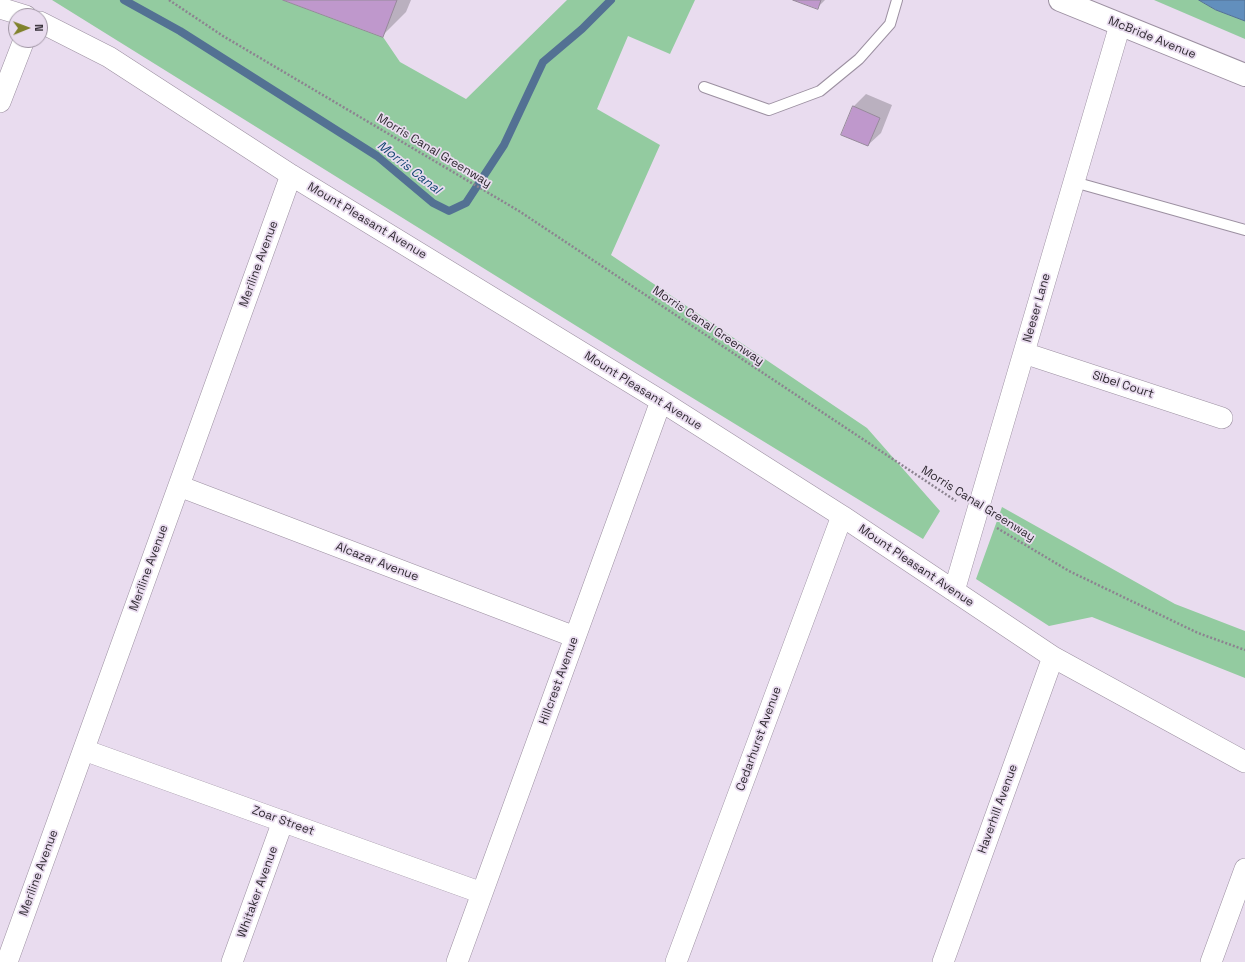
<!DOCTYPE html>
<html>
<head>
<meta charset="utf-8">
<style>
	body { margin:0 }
	#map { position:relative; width:1245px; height:962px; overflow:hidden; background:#e9dcef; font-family:"Space Grotesk",sans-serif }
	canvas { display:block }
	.north { position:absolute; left:8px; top:8px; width:40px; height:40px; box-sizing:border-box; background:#e9dcef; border:1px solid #9f95a3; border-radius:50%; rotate:89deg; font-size:11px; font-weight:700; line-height:16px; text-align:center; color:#302a32 }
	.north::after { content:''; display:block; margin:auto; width:14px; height:18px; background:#80822c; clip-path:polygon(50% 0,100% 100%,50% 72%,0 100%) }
</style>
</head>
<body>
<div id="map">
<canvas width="1245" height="962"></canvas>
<div class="north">N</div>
</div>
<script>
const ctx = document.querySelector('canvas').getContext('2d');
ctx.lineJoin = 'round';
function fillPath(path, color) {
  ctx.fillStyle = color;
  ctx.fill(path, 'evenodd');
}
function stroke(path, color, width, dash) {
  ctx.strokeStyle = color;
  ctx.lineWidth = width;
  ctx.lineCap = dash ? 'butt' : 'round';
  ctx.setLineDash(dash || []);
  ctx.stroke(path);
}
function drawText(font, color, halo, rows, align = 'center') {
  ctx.font = font + ' "Space Grotesk",sans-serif';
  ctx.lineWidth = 3.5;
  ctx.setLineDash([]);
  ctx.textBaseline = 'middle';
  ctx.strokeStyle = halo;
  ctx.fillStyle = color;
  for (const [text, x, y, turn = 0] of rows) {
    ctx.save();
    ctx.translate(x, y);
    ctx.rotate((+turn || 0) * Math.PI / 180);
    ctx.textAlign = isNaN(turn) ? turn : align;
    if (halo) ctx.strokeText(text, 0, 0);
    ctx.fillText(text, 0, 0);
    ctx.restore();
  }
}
const green = new Path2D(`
	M52,0H283L383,37L400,62L466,99L567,0H695L670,54L628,36L597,109L660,145L611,255L867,428L940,511L923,539L673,386Z
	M1154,0H1199L1216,10L1245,21V39Z
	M1002,507L1175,604L1245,631V678L1092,617L1049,626L976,579Z`);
const water = new Path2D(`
	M1199,0H1245V21L1216,10Z`);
const shadow = new Path2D(`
	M286,0H411L406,12L382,36Z
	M796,0H825L817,8Z
	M866,94L892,105L881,133L868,145L853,107Z`);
const stream = new Path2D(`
	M124,0L180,31L377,156L433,203L449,211L466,203L504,145L543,62L582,29L611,0`);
const building = new Path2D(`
	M283,0H397L383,37Z
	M793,0H821L818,9Z
	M853,106L880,118L868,146L841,135Z`);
const path = new Path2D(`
	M169,0L223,36L519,211L956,501
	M997,528L1069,571L1198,633L1245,650`);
const lane = new Path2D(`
	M704,87L769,110L820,91L859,59L890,24L897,0
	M1074,182L1245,230`);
const street = new Path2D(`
	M0,8L26,16
	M40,22L109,57L291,175L661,401L842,516L1053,657L1245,762
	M0,102L24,40
	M1024,353L1222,418
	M179,486L575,637
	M954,591L1120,25
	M84,750L482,893
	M7,962L291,175
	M232,962L283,821
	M457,962L661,401
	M676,962L842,516
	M943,962L1053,657
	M1211,962L1245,869`);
const secondary = new Path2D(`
	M1060,0L1245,75`);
const streetNames = [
	["McBride Avenue",1152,38,22],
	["Morris Canal Greenway",434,151,31],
	["Mount Pleasant Avenue",367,221,31],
	["Meriline Avenue",259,264,-70],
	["Neeser Lane",1037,308,-74],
	["Morris Canal Greenway",708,326,34],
	["Sibel Court",1123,385,18],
	["Mount Pleasant Avenue",643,391,32],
	["Morris Canal Greenway",978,504,32],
	["Alcazar Avenue",377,562,21],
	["Mount Pleasant Avenue",916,566,34],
	["Meriline Avenue",149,568,-70],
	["Hillcrest Avenue",559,681,-70],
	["Cedarhurst Avenue",759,739,-70],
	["Haverhill Avenue",998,809,-70],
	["Zoar Street",283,821,20],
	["Meriline Avenue",39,873,-70],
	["Whitaker Avenue",258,892,-70]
];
const waterNames = [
	["Morris Canal",409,168,38]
];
fillPath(green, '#93cba0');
fillPath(water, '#628fbd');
stroke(water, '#537193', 1);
fillPath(shadow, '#0003');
stroke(stream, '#537193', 8);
fillPath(building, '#bf98cc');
stroke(building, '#96899a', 1);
stroke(lane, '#9c90a1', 12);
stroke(street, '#9c90a1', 22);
stroke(secondary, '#9c90a1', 24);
stroke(path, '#8c8390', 2.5, [2, 2]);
stroke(lane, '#fff', 10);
stroke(street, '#fff', 21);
stroke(secondary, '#fff', 22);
drawText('12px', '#302a32', '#e9dcef', streetNames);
drawText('italic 13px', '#154773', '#e9dcef', waterNames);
</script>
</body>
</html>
